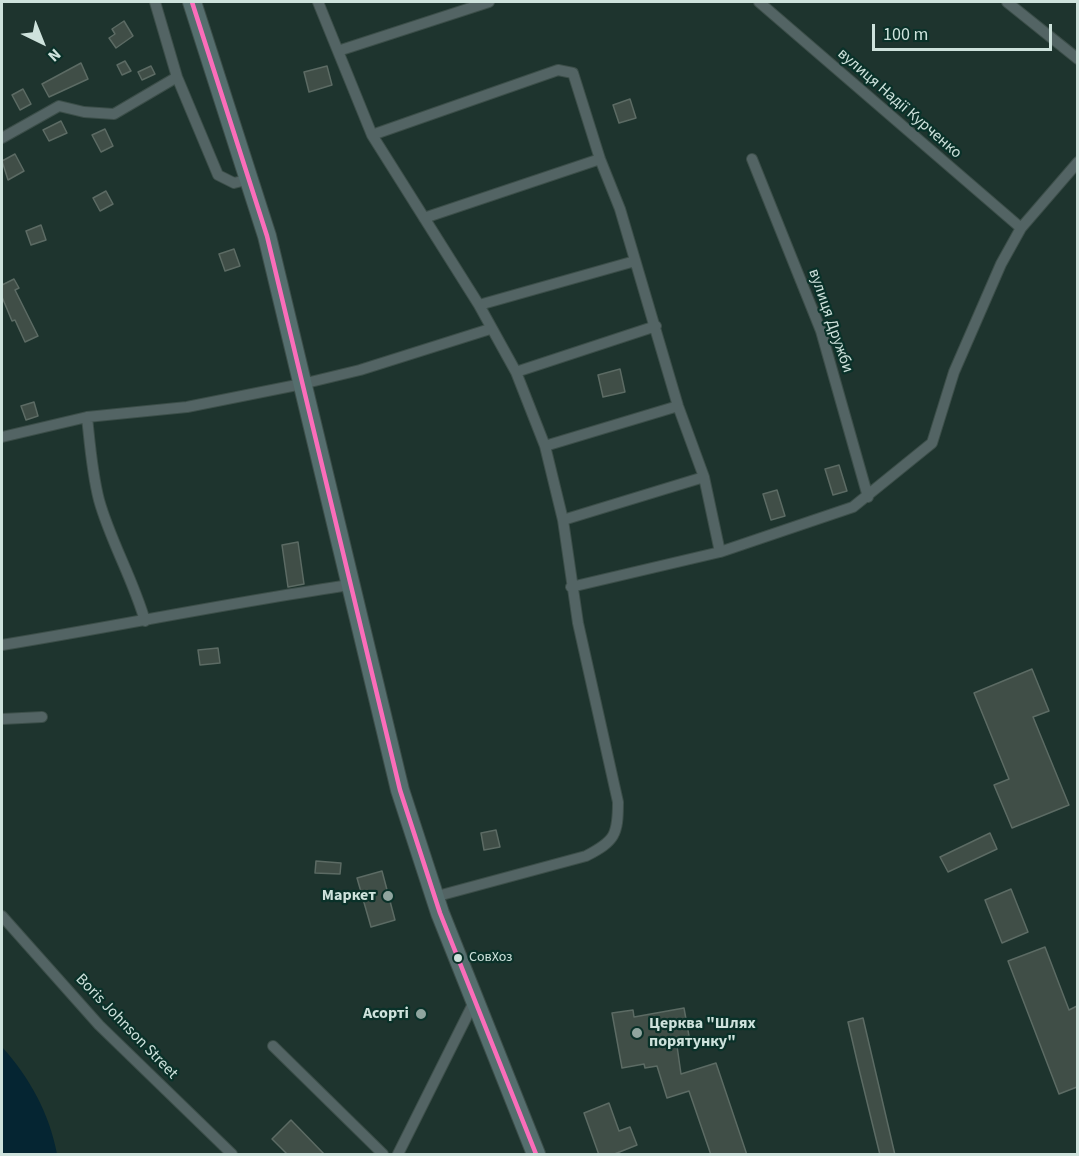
<!DOCTYPE html>
<html>
<head>
<meta charset="utf-8">
<style>
	body { margin:0 }
	#map { position:relative; width:1079px; height:1156px; overflow:hidden; background:#1e342e; font-family:"Source Sans 3",sans-serif }
	canvas { display:block }
	.frame { position:absolute; inset:0; border:3px solid #cee2dc; pointer-events:none }
	.north { position:absolute; left:12px; top:12px; width:60px; height:60px; -webkit-text-stroke:4px #0a3129; paint-order:stroke; rotate:137deg; font-size:16px; font-weight:700; line-height:24px; text-align:center; color:#cee2dc }
	.north::after { content:''; display:block; margin:auto; width:21px; height:27px; background:#cee2dc; clip-path:polygon(50% 0,100% 100%,50% 72%,0 100%) }
	.scale { position:absolute; left:872px; top:24px; width:180px; height:27px; box-sizing:border-box; border:3px solid #cee2dc; border-top:0; padding-left:8px; font-size:18px; line-height:21px; white-space:nowrap; color:#cee2dc; -webkit-text-stroke:4px #0a3129; paint-order:stroke }
</style>
</head>
<body>
<div id="map">
<canvas width="1079" height="1156"></canvas>
<div class="frame"></div>
<div class="north">N</div>
<div class="scale">100 m</div>
</div>
<script>
const ctx = document.querySelector('canvas').getContext('2d');
ctx.lineJoin = 'round';
function fillPath(path, color) {
  ctx.fillStyle = color;
  ctx.fill(path, 'evenodd');
}
function stroke(path, color, width, dash) {
  ctx.strokeStyle = color;
  ctx.lineWidth = width;
  ctx.lineCap = dash ? 'butt' : 'round';
  ctx.setLineDash(dash || []);
  ctx.stroke(path);
}
function drawText(font, color, halo, rows, align = 'center') {
  ctx.font = font + ' "Source Sans 3",sans-serif';
  ctx.lineWidth = 4.5;
  ctx.setLineDash([]);
  ctx.textBaseline = 'middle';
  ctx.strokeStyle = halo;
  ctx.fillStyle = color;
  for (const [text, x, y, turn = 0] of rows) {
    ctx.save();
    ctx.translate(x, y);
    ctx.rotate((+turn || 0) * Math.PI / 180);
    ctx.textAlign = isNaN(turn) ? turn : align;
    if (halo) ctx.strokeText(text, 0, 0);
    ctx.fillText(text, 0, 0);
    ctx.restore();
  }
}
const water = new Path2D(`
	M2,1047C30,1078 49,1113 57,1154H2Z`);
const building = new Path2D(`
	M124,21L133,36L116,48L109,38L115,34L112,29Z
	M125,61L131,71L122,75L117,65Z
	M81,63L88,79L49,97L42,84Z
	M151,66L155,74L142,80L138,72Z
	M327,66L332,85L309,92L304,72Z
	M23,89L31,104L20,110L12,95Z
	M630,99L636,118L619,123L613,105Z
	M61,121L67,133L49,141L43,130Z
	M105,129L113,146L101,152L92,135Z
	M15,154L24,171L8,180L2,161Z
	M106,191L113,204L100,211L93,198Z
	M41,225L46,240L31,245L26,231Z
	M234,249L240,266L225,271L219,254Z
	M14,279L19,288L15,290L38,336L25,342L15,320L12,321L2,297V285Z
	M620,369L625,392L603,397L598,375Z
	M34,402L38,416L26,420L21,406Z
	M839,465L847,491L833,495L825,469Z
	M777,490L785,516L771,520L763,494Z
	M298,542L304,584L288,587L282,545Z
	M218,648L220,663L200,665L198,650Z
	M1032,669L1049,711L1033,717L1069,805L1012,828L994,785L1009,779L974,693Z
	M496,830L500,847L484,850L481,833Z
	M990,833L997,849L948,872L940,857Z
	M316,861L341,863L340,874L315,873Z
	M382,871L395,920L371,927L357,878Z
	M1011,889L1028,932L1002,943L985,900Z
	M1045,947L1069,1010L1077,1006V1087L1059,1094L1008,961Z
	M684,1008L689,1036L676,1039L681,1074L716,1063L747,1155H711L689,1091L667,1098L657,1066L645,1068L644,1064L622,1068L612,1013L633,1010L634,1017Z
	M863,1018L895,1155H880L858,1065L848,1022Z
	M609,1103L619,1131L630,1127L637,1145L612,1155H599L584,1113Z
	M291,1120L325,1155H288L272,1139Z`);
const minor = new Path2D(`
	M155,2L177,77L218,175L234,183L250,179
	M318,2L372,135L479,305L516,372L545,446L563,520L578,623L618,802C618,835 615,841 586,856L434,897
	M759,2L1021,228
	M1007,2L1078,59
	M338,51L489,2
	M372,135L558,70L573,73L600,159L620,209L678,406L704,477L720,552
	M2,138L59,106L84,112L114,114L177,77
	M752,159L821,331L868,497
	M424,218L600,159
	M479,305L635,261
	M516,372L656,326
	M87,417C90,445 92,473 99,500C110,540 133,579 145,621
	M2,437L87,417L187,407L302,384L360,370L490,329
	M545,446L678,406
	M563,520L704,477
	M571,587L720,552L853,507L932,443L954,372L1001,264L1021,228L1078,162
	M2,645C118,626 233,602 350,585
	M2,719L42,717
	M2,916L99,1025L232,1154
	M273,1046L383,1154
	M398,1154L475,1000`);
const trunk = new Path2D(`
	M192,2L267,236L400,790L440,913L536,1154`);
const bus1 = new Path2D(`
	M192,2L267,236L400,790L440,913L536,1154`);
const markers = [
	[388,896,6,"#90a59f"],
	[458,958,5,"#cee2dc"],
	[421,1014,6,"#90a59f"],
	[637,1033,6,"#90a59f"]
];
const busNames = [
	["СовХоз",469,958]
];
const streetNames = [
	["вулиця Надії Курченко",899,104,41],
	["вулиця Дружби",830,321,71],
	["Boris Johnson Street",126,1027,46]
];
const poiNames = [
	["Маркет",376,896],
	["Асорті",409,1014],
	["Церква \"Шлях",649,1024,"left"],
	["порятунку\"",649,1042,"left"]
];
fillPath(water, '#052532');
fillPath(building, '#404e47');
stroke(building, '#5c6b64', 1.5);
stroke(minor, '#3c4e49', 12);
stroke(trunk, '#3c4e49', 20);
stroke(minor, '#536464', 10);
stroke(trunk, '#556e6e', 18);
stroke(bus1, '#fb6dba', 4.5);
for (const [x, y, r, color] of markers) {
  const dot = new Path2D();
  dot.arc(x, y, r, 0, 2 * Math.PI);
  ctx.fillStyle = color;
  ctx.fill(dot);
  stroke(dot, '#0a3129', 2);
}
drawText('14px', '#cee2dc', '#0a3129', busNames, 'left');
drawText('16px', '#cee2dc', '#0a3129', streetNames);
drawText('bold 16px', '#cee2dc', '#0a3129', poiNames, 'right');
</script>
</body>
</html>
